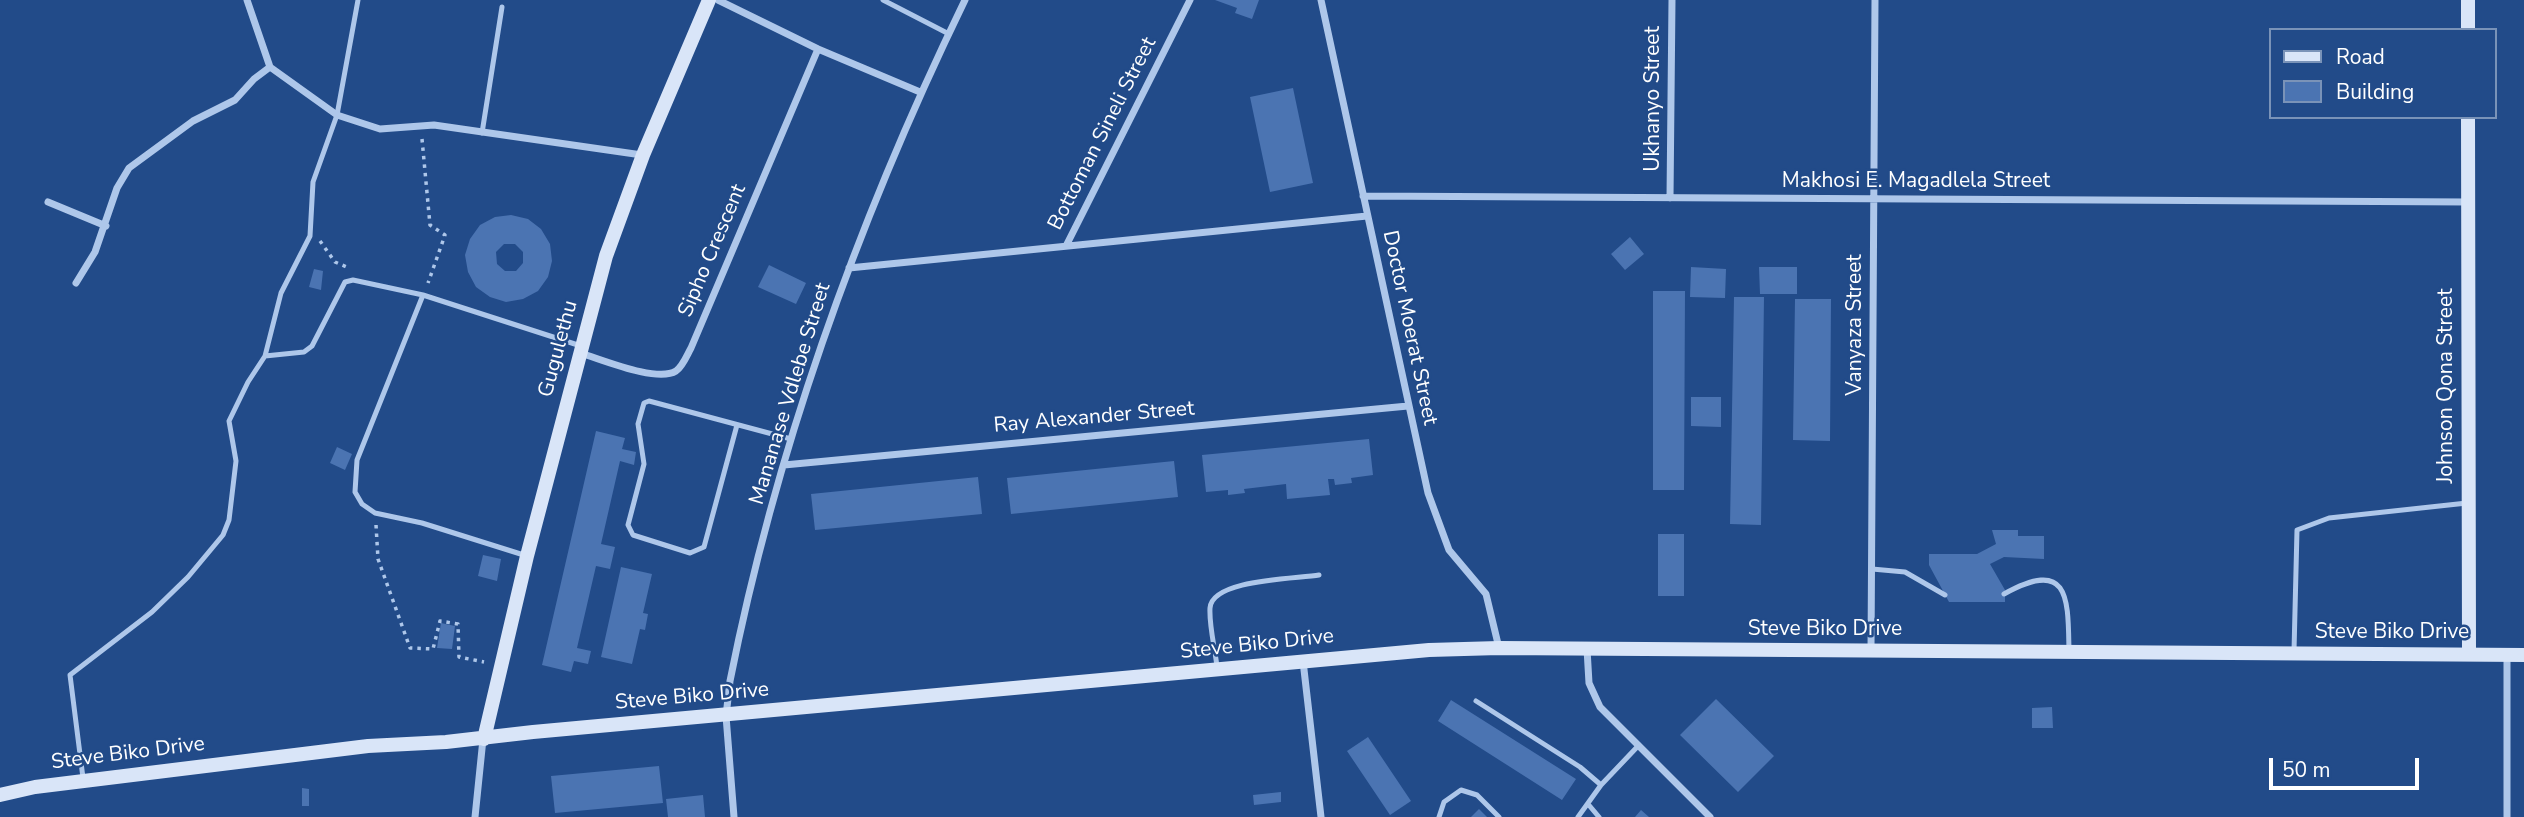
<!DOCTYPE html>
<html>
<head>
<meta charset="utf-8">
<style>
	body { margin:0 }
	#map { position:relative; width:2524px; height:817px; overflow:hidden; background:#224b89; font-family:"Nunito Sans",sans-serif }
	canvas { display:block }
	.legend { position:absolute; left:2269px; top:28px; width:228px; height:91px; box-sizing:border-box; background:#224b89; border:2px solid #7a93b8; margin:0; padding:9px 12px; list-style:none; font-size:21px; color:#fff }
	.legend li { display:flex; align-items:center; gap:14px; height:35px }
	.legend b { width:35px; border:2px solid #7a93b8 }
	.scale { position:absolute; left:2269px; top:758px; width:150px; height:32px; box-sizing:border-box; border:4px solid #fff; border-top:0; padding-left:9px; font-size:21px; line-height:24px; white-space:nowrap; color:#fff; -webkit-text-stroke:5px #224b89; paint-order:stroke }
</style>
</head>
<body>
<div id="map">
<canvas width="2524" height="817"></canvas>
<ul class="legend">
<li><b style="height:9px;background:#d9e5f8"></b>Road</li>
<li><b style="height:19px;background:#4b74b2"></b>Building</li>
</ul>
<div class="scale">50 m</div>
</div>
<script>
const ctx = document.querySelector('canvas').getContext('2d');
ctx.lineJoin = 'round';
function fillPath(path, color) {
  ctx.fillStyle = color;
  ctx.fill(path, 'evenodd');
}
function stroke(path, color, width, dash) {
  ctx.strokeStyle = color;
  ctx.lineWidth = width;
  ctx.lineCap = dash ? 'butt' : 'round';
  ctx.setLineDash(dash || []);
  ctx.stroke(path);
}
function drawText(font, color, halo, rows, align = 'center') {
  ctx.font = font + ' "Nunito Sans",sans-serif';
  ctx.lineWidth = 5;
  ctx.setLineDash([]);
  ctx.textBaseline = 'middle';
  ctx.strokeStyle = halo;
  ctx.fillStyle = color;
  for (const [text, x, y, turn = 0] of rows) {
    ctx.save();
    ctx.translate(x, y);
    ctx.rotate((+turn || 0) * Math.PI / 180);
    ctx.textAlign = isNaN(turn) ? turn : align;
    if (halo) ctx.strokeText(text, 0, 0);
    ctx.fillText(text, 0, 0);
    ctx.restore();
  }
}
const building = new Path2D(`
	M1215,0H1259L1252,19L1235,13L1237,8Z
	M1293,88L1313,183L1270,192L1250,97Z
	M511,215L528,219L541,229L550,244L552,261L548,277L538,291L523,299L506,302L490,297L476,287L468,272L465,255L470,239L480,225L495,217ZM504,244H515L523,252V263L516,271H505L497,264L496,252Z
	M1630,237L1644,254L1625,270L1611,254Z
	M769,265L806,283L796,304L758,287Z
	M1691,267L1726,269L1725,298L1690,297Z
	M1759,267H1797V294H1760Z
	M314,269L323,271L321,290L309,287Z
	M1653,291H1685L1684,490H1653Z
	M1734,297H1764L1761,525L1730,524Z
	M1795,299H1831L1830,441L1793,440Z
	M1691,397H1721V427L1691,426Z
	M596,431L625,438L622,449L636,452L634,465L620,461L601,544L615,547L610,569L596,566L577,648L591,651L588,664L574,661L571,672L542,665Z
	M1369,439L1373,475L1351,478L1352,483L1335,485L1334,479H1328L1330,495L1287,499L1286,484L1244,489L1245,493L1228,495V490L1206,492L1202,455Z
	M337,447L352,454L345,470L330,463Z
	M1174,461L1178,497L1011,514L1007,478Z
	M978,477L982,514L815,530L811,494Z
	M1992,530H2018V536H2044V559L2004,557L1990,564L2005,590V602H1949L1929,565V554H1977L1996,544Z
	M1658,534H1684V596H1658Z
	M483,555L501,559L497,581L478,576Z
	M621,567L652,574L643,613L648,614L645,630L640,629L632,664L601,657Z
	M441,623L455,626L452,649L437,648Z
	M1716,699L1774,756L1738,792L1680,735Z
	M1451,700L1576,779L1562,800L1438,721Z
	M2052,707L2053,728H2032V708Z
	M1368,737L1411,801L1390,815L1347,751Z
	M659,766L663,803L555,813L551,776Z
	M302,788L309,789V806H302Z
	M1281,792V802L1254,805L1253,795Z
	M703,795L705,817H668L666,799Z
	M1479,809L1487,817H1471Z
	M1641,810L1649,817H1635Z`);
const path = new Path2D(`
	M422,139L430,225L445,235L428,283
	M320,241L335,262L349,268
	M376,525L378,559L410,648L433,649L440,621L458,624L459,657L484,662`);
const lane = new Path2D(`
	M883,0L949,34
	M482,133L502,7
	M265,356L281,293L310,236L313,182L337,115L358,0
	M737,425L704,547L690,553L633,535L628,525L644,464L638,424L644,403L649,401L791,439
	M527,556L422,523L375,513L362,504L355,492L357,460L423,295L581,346
	M1872,569L1905,572L1945,595
	M2004,594C2070,557 2068,599 2069,651
	M2294,651L2297,530L2329,518L2467,503
	M1217,667C1215,648 1209,626 1210,608C1212,579 1296,579 1319,575
	M1476,701L1580,767L1601,785L1639,745
	M83,778L70,675L152,612L188,577L223,535L229,520L236,461L229,421L248,382L265,356L304,352L312,346L345,282L353,280L423,295
	M1588,804L1599,817
	M1439,817L1444,802L1461,790L1477,795L1499,817
	M1578,817L1601,785`);
const street = new Path2D(`
	M247,0L270,67L337,115L380,129L434,125L642,155
	M718,0L818,49L920,92
	M1321,0L1428,493L1449,550L1486,594L1499,648
	M1363,196L2468,202
	M1670,198L1672,0
	M48,202L106,226
	M1066,246L1190,0
	M849,268L1367,216
	M76,283L95,252L117,188L129,168L193,121L235,100L254,79L270,67
	M580,353C601,359 657,383 676,371C683,366 687,355 691,348L818,49
	M784,465L1408,406
	M1587,649L1589,683L1600,707L1710,817
	M1871,650L1875,0
	M2507,654V817
	M1303,661L1321,817
	M475,817L483,739
	M734,817L726,716L730,681C777,445 860,216 965,0`);
const secondary = new Path2D(`
	M2468,0V30
	M2468,117L2469,654
	M484,739L527,556L606,256L643,155L709,0
	M0,795L35,787L368,746L446,742L533,732L1429,650L1499,648L2524,655`);
const streetNames = [
	["Ukhanyo Street",1654,99,-90],
	["Bottoman Sineli Street",1103,134,-63],
	["Makhosi E. Magadlela Street",1916,182],
	["Sipho Crescent",713,251,-67],
	["Vanyaza Street",1856,325,-90],
	["Doctor Moerat Street",1409,328,78],
	["Gugulethu",559,349,-75],
	["Johnson Qona Street",2447,386,-90],
	["Mananase Vdlebe Street",791,394,-73],
	["Ray Alexander Street",1094,418,-5],
	["Steve Biko Drive",1825,630],
	["Steve Biko Drive",2392,633],
	["Steve Biko Drive",1257,645,-6],
	["Steve Biko Drive",692,697,-5],
	["Steve Biko Drive",128,754,-7]
];
fillPath(building, '#4b74b2');
stroke(path, '#aec7ea', 3.5, [3.5, 5]);
stroke(lane, '#aec7ea', 5);
stroke(street, '#aec7ea', 7);
stroke(secondary, '#d9e5f8', 14);
drawText('21px', '#fff', '#224b89', streetNames);
</script>
</body>
</html>
